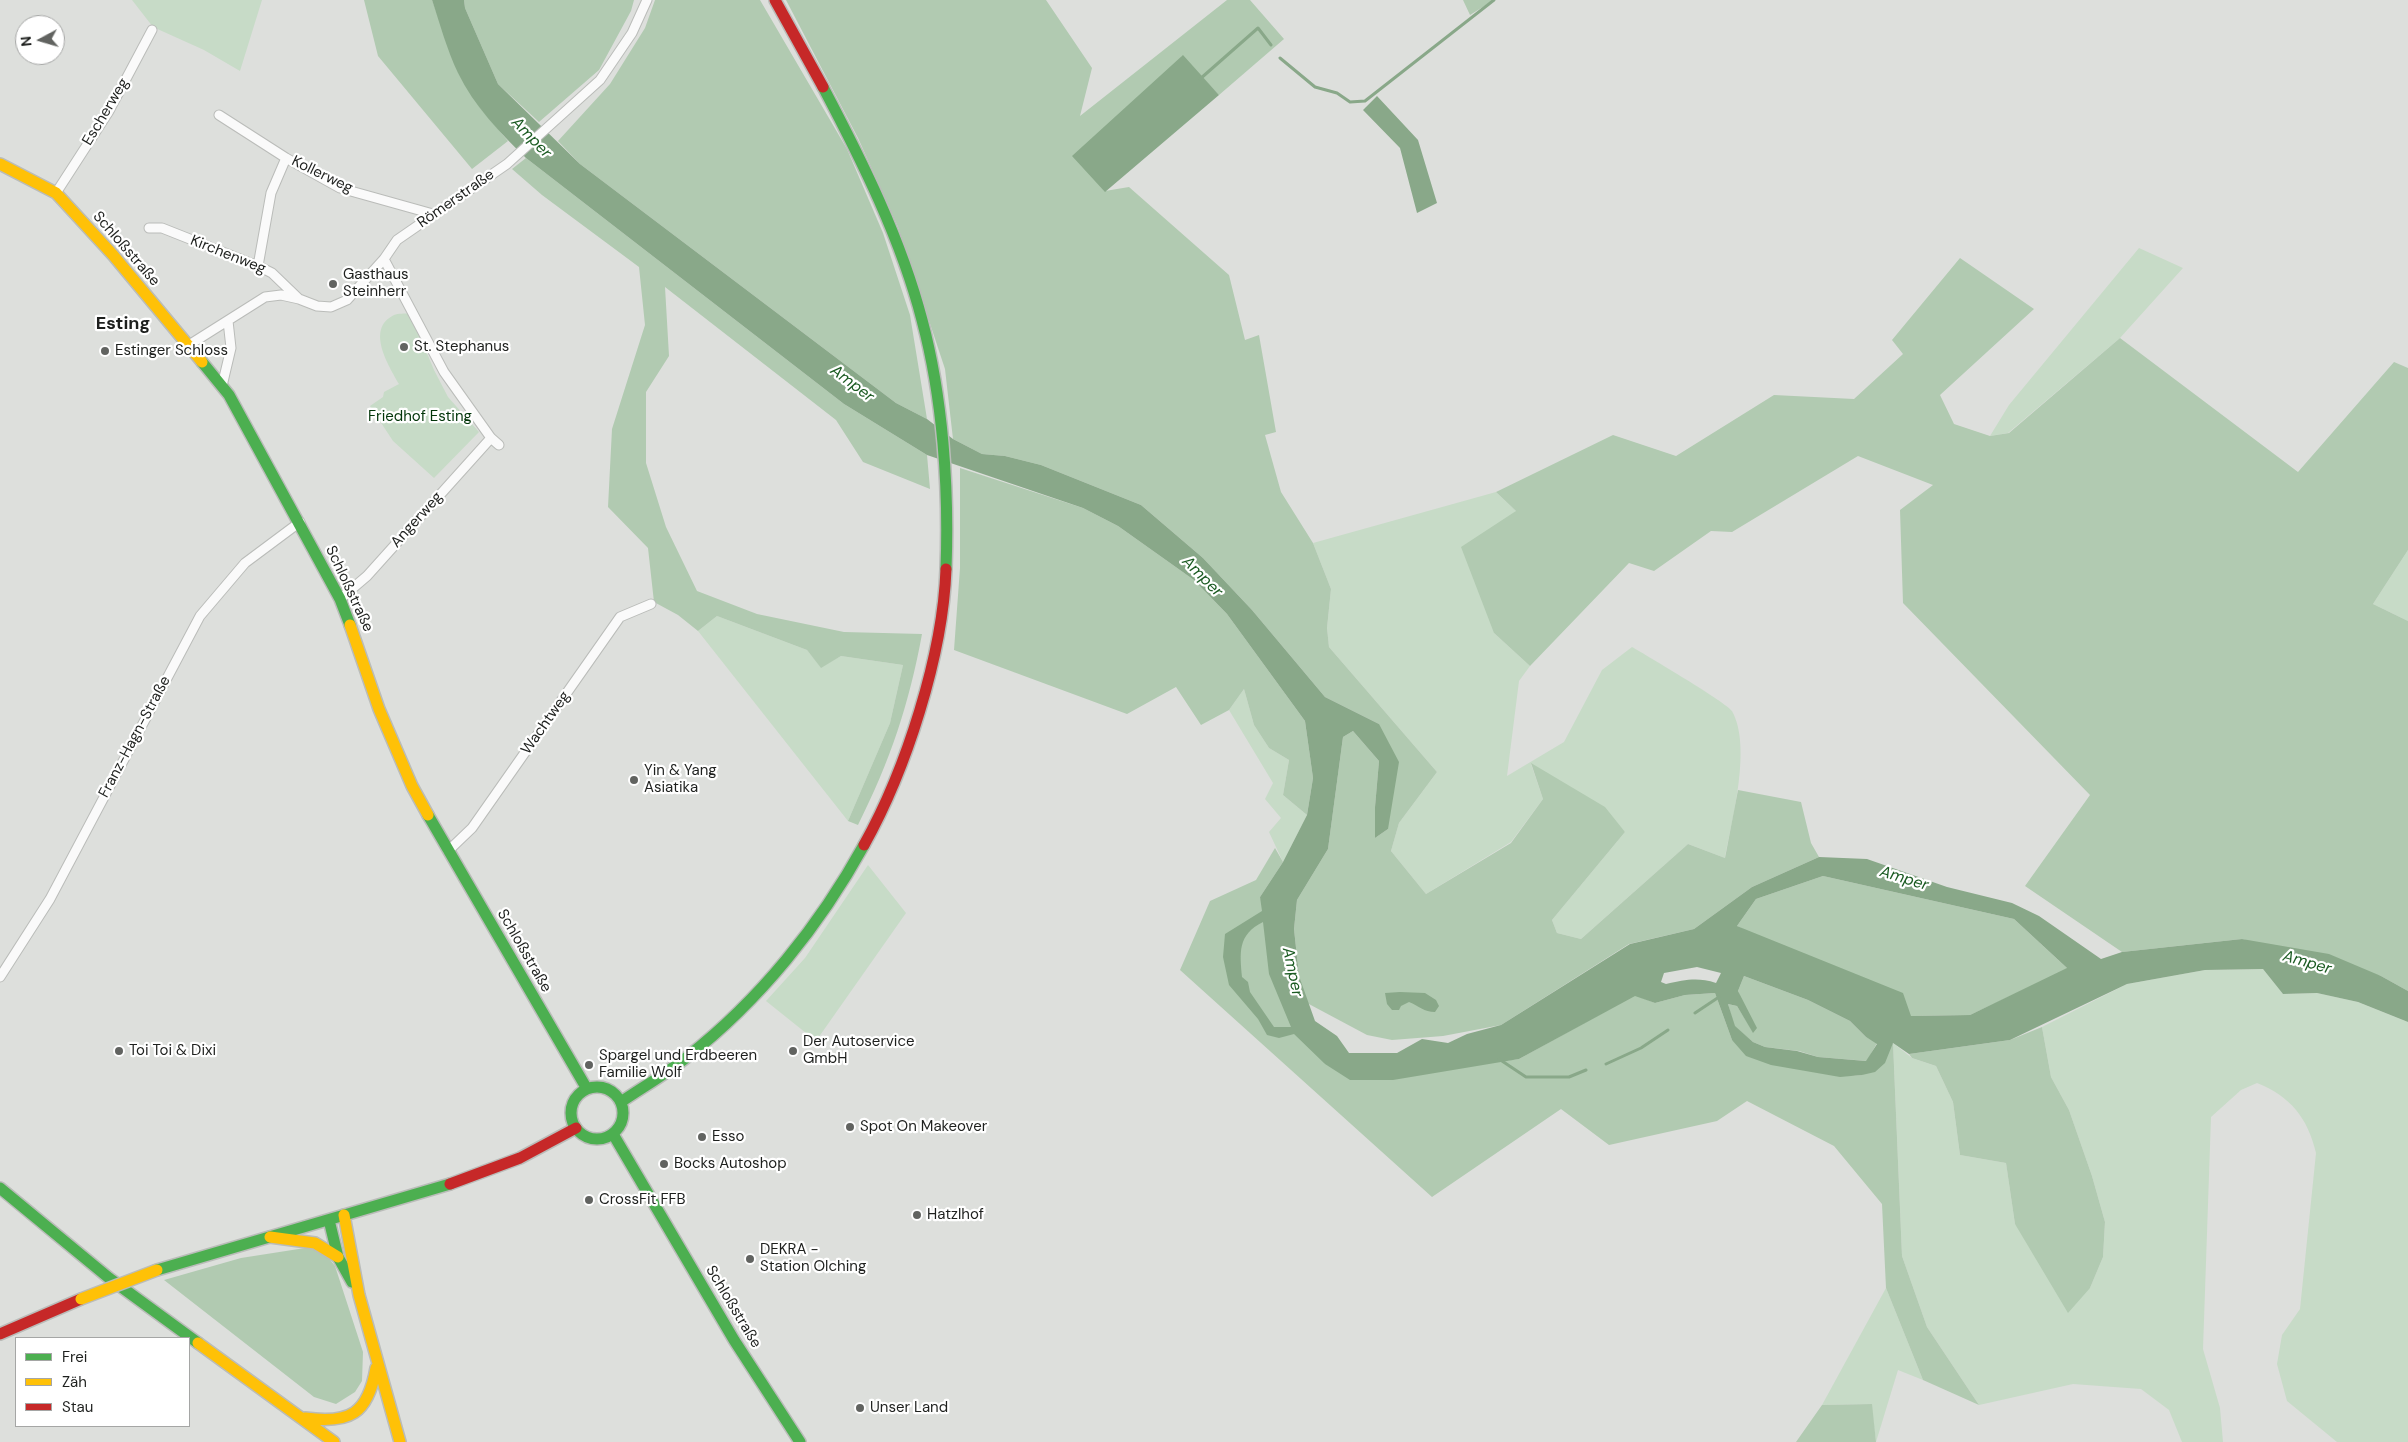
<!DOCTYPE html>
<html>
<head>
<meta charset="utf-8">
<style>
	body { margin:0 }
	#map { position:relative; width:2408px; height:1442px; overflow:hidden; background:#dddfdc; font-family:"DM Sans",sans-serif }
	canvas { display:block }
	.legend { position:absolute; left:15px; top:1337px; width:175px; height:90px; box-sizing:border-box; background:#fff; border:1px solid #a5a6a5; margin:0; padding:6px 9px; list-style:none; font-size:15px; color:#1e201e }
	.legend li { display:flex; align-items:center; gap:10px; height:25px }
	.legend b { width:25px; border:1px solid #a5a6a5 }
	.north { position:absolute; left:15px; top:15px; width:50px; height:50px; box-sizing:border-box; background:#fff; border:1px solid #a5a6a5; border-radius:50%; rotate:264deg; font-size:14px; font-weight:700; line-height:20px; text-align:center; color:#1e201e }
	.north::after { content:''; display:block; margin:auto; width:18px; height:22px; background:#616360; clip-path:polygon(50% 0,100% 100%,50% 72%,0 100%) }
</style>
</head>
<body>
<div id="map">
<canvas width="2408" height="1442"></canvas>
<ul class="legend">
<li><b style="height:6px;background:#4caf50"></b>Frei</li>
<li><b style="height:6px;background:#ffc107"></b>Zäh</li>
<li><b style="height:6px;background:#c62828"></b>Stau</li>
</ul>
<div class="north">N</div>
</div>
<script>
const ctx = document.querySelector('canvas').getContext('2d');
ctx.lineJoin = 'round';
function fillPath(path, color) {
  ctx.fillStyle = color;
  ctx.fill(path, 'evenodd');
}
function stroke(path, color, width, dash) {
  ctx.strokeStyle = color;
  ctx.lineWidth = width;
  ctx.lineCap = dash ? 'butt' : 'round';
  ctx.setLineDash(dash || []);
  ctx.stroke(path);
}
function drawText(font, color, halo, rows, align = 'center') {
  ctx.font = font + ' "DM Sans",sans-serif';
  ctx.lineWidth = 4.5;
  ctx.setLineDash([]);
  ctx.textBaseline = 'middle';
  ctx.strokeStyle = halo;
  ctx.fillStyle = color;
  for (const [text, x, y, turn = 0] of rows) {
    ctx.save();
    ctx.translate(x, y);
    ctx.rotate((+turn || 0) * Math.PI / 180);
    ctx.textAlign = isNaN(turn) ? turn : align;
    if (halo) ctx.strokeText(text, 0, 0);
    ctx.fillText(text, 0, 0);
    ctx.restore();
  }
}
const green = new Path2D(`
	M132,0H262L240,71L204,50L153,27Z
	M2139,248L2183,268L2120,338L2008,433L1990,436L2009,405Z
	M410,313L434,370L448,397L479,432L434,478L393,441L370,406L383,397L384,392L399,384C389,366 365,329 394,315C398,313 405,314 410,313Z
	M1496,492L1516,511L1494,633L1530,666L1519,681L1507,776L1564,742L1602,670L1632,647C1646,655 1727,703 1732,711C1752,747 1732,819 1725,858L1688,844L1581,939L1557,933L1552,920L1625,832L1531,764L1543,799L1511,842L1426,894L1391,851L1399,823L1437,772L1329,647L1327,628L1331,589L1313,543Z
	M2408,550V621L2373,604Z
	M717,616L807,650L821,667L841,656L903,665L890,723L848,821L698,631Z
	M1244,689L1254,725L1269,748L1289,760L1283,795L1307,815L1283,862L1269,832L1281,818L1265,799L1273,783L1229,710Z
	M868,865L906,913L816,1041L766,1001L805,958Z
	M2263,969L2283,994L2317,993L2358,1002L2408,1022V1442H2337L2287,1401L2277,1364L2282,1335L2300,1309L2316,1153C2308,1118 2290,1096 2257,1083L2241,1090L2211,1117L2203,1349L2220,1408L2223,1442H2182L2169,1410L2141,1389L2073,1384L1979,1405L1927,1327L1902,1256L1893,1043L1912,1058L1936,1066L1953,1102L1960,1155L2006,1163L2015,1224L2090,1288L2103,1257L2105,1222L2092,1176L2069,1110L2051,1077L2042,1027L2127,984L2205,970Z
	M1886,1288L1923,1380L1898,1370L1876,1442L1871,1404L1822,1405Z`);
const forest = new Path2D(`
	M364,0H432L459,74L481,109L508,141L472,169L378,56Z
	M464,0H634L631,11L599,70L539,122L498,84L465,8Z
	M655,0H760L847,149L883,233L910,315L927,419L896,403L580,164L558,141L610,84L645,28Z
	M786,0H1046L1092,68L1080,116L1227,0H1250L1284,39L1219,95L1182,56L1105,191L1129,187L1229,275L1245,340L1259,335L1276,432L1265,435L1281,492L1313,543L1331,589L1327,628L1329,647L1437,772L1399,823L1391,851L1426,894L1511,843L1543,799L1531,763L1605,807L1625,832L1552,920L1557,933L1581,939L1688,844L1725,858L1738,790L1801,802L1811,843L1819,857L1752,887L1694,929L1629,944L1501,1025L1443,1036L1392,1040L1367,1035L1307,1003L1299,976L1294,929L1297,900L1328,849L1343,737L1353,731L1379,761L1375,807V838L1388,829L1379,724L1325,697L1252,610L1203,558L1141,505L1041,465L1005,456L982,454L953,439L945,369L898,227L858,138Z
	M1463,0H1494L1470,15Z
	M526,158L844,404L927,455L930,489L863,462L836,420L665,287L669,356L646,392V463L666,527L697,591L757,614L844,632L922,634C909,705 890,761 858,825L848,821L890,723L903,665L841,656L821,668L807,650L717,616L698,631L678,615L654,602L648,548L608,507L612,429L645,325L639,267L542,195L512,169Z
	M1960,258L2034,309L1940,395L1954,424L1990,436L2009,433L2120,338L2298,472L2394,362L2408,368V550L2373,604L2408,621V991L2381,976L2242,939L2122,952L2025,886L2090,795L1903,603L1900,510L1933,485L1858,456L1732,532L1711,531L1654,571L1629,563L1530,666L1494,633L1461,547L1516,511L1496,492L1613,435L1676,456L1774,395L1854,399L1903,354L1892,340Z
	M960,468L1083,508L1118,526L1194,580L1227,614L1305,721L1313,778L1307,815L1283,795L1289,760L1269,748L1254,725L1244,689L1229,710L1201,725L1176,687L1127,714L954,650L960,568Z
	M1275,848L1283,862L1260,897L1325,1064H1479L1519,1059L1635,995L1655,1003L1685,995L1715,993L1732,1040C1775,1058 1815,1080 1862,1075L1893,1043L1902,1256L1927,1327L1979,1405L1923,1380L1886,1288L1882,1204L1834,1146L1747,1101L1717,1121L1609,1145L1561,1109L1432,1197L1180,970L1210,901L1256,880Z
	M1823,876L2014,919L2068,969L1970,1015L1911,1016L1737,926L1756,899Z
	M1744,976L1808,1000L1850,1021L1866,1037L1877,1043L1867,1061L1818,1057L1799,1051L1765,1047L1753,1042L1734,1026L1728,1004L1737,1006L1753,1032L1738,991Z
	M2042,1027L2051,1077L2069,1110L2092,1176L2105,1222L2103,1257L2090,1288L2068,1313L2015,1224L2006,1163L1960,1155L1953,1102L1936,1066L1912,1058L1909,1054L2010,1040Z
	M305,1248L323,1251L335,1266L363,1352L362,1381L355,1392L336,1404L314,1397L164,1280L241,1258Z
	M1872,1404L1876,1442H1796L1822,1405Z`);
const water = new Path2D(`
	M432,0H464L465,8L498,84L580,164L896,403L927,419L953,439L982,454L1005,456L1041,465L1141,505L1203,558L1252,610L1325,697L1379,724L1399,762L1388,829L1375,838V807L1379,761L1353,731L1343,737L1328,849L1297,900L1294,929L1299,976L1315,1021L1337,1036L1349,1053H1397L1422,1039L1448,1043L1467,1034L1501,1025L1630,944L1694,929L1752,887L1819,857L1867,859L1947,887L2012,903L2039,916L2101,959L2122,952L2242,939L2329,954L2381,976L2408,991V1022L2358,1002L2317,993L2283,994L2263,969L2205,970L2127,984L2010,1040L1909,1054L1893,1043L1885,1063L1875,1072L1862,1075L1840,1077L1771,1065L1746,1056L1732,1040L1715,993L1685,995L1655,1003L1635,996L1519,1059L1393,1080H1350L1325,1064L1294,1034L1279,1038L1267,1035L1258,1019L1229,985L1223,957L1225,934L1262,911L1260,897L1283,862L1307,815L1313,778L1305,721L1227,614L1194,580L1118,526L1083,508L927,455L844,404L526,158C500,133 474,106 458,73C447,50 440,24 432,0ZM1823,876L2014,919L2067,968L1970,1015L1911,1016L1903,993L1737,926L1756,899ZM1263,922L1269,974L1291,1027H1274L1250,992L1248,982L1242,977C1240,953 1237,935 1263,922ZM1697,967L1721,973L1716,983C1697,977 1685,980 1666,984L1661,982L1664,973ZM1744,976L1808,1000L1850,1021L1866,1037L1877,1044L1866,1061L1818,1057L1797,1051L1765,1047L1753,1042L1735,1026L1728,1004L1737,1006L1753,1033L1757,1028L1738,991Z
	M1183,55L1219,95L1105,192L1072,156Z
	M1377,96L1418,140L1437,203L1417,213L1400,148L1363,110Z
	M1400,992L1425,993L1436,1000L1439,1006L1435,1012C1424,1012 1419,1006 1409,1002L1401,1006L1399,1010H1392L1387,1004L1385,993Z`);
const stream = new Path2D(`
	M1280,58L1315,87L1337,93L1350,102L1365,101L1494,0
	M1200,79L1258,28L1271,45
	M1695,1013L1719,997
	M1499,1059L1526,1077H1569L1586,1070
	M1606,1064L1641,1048L1668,1030`);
const street = new Path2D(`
	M219,115L286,158L340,188L433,214
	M56,193L109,111L152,30
	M149,228H162L258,266L272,273L299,299
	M384,259L444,372L491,438L499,445
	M258,266L271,193L286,158
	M189,345L265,297L281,295L299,299L317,306L331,307L347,300L384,259L397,240L507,164L600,80L632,33L647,0
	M222,386L231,348L228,321
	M340,599L367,576L491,438
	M448,851L472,828L620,617L651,604
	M0,977L50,899L200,616L245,563L300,522`);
const fast = new Path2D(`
	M823,87C862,161 901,239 922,320C943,398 949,488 946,569
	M202,362L229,395L340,599L350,625
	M428,815L587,1089
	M571 1113a26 26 0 1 1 52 0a26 26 0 1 1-52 0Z
	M621,1102C643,1087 666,1074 687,1057C760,1000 820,925 864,845
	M613,1134L734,1340L800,1442
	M0,1188L109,1278L198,1343
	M329,1220L338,1257L352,1282
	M157,1270L450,1184`);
const slow = new Path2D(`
	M0,164L56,193L113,255L202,362
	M350,625L379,709L412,786L428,815
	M344,1215L359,1295L400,1442
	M270,1237L315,1243L338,1257
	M198,1343L334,1442
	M305,1418C350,1424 368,1414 376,1368`);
const jam = new Path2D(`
	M775,0L823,87
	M864,845C906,770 943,655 946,569
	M450,1184L520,1158L576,1128
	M0,1334L81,1299`);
const slowBridge = new Path2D(`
	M81,1299L157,1270`);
const markers = [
	[333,284,5,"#616360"],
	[404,347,5,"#616360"],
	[105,351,5,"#616360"],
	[634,780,5,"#616360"],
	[119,1051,5,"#616360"],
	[793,1051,5,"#616360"],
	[589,1065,5,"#616360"],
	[850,1127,5,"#616360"],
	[702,1137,5,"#616360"],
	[664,1164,5,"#616360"],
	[589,1200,5,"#616360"],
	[917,1215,5,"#616360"],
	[750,1259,5,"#616360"],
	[860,1408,5,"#616360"]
];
const streetNames = [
	["Escherweg",106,112,-59],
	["Kollerweg",322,175,26],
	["Römerstraße",456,199,-35],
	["Schloßstraße",126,249,49],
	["Kirchenweg",228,255,22],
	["Angerweg",417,520,-48],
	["Schloßstraße",349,589,65],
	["Wachtweg",546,723,-55],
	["Franz-Hagn-Straße",135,737,-62],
	["Schloßstraße",524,951,60],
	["Schloßstraße",733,1307,59]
];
const poiNames = [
	["Gasthaus",343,275],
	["Steinherr",343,292],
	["St. Stephanus",414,347],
	["Estinger Schloss",115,351],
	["Yin & Yang",644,771],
	["Asiatika",644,788],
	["Der Autoservice",803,1042],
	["GmbH",803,1059],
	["Toi Toi & Dixi",129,1051],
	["Spargel und Erdbeeren",599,1056],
	["Familie Wolf",599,1073],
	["Spot On Makeover",860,1127],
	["Esso",712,1137],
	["Bocks Autoshop",674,1164],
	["CrossFit FFB",599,1200],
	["Hatzlhof",927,1215],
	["DEKRA -",760,1250],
	["Station Olching",760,1267],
	["Unser Land",870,1408]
];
const parkNames = [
	["Friedhof Esting",420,417]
];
const waterNames = [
	["Amper",531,138,46],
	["Amper",852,384,37],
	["Amper",1202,577,45],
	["Amper",1904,879,17],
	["Amper",2307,963,16],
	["Amper",1292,972,78]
];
const quarterNames = [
	["Esting",123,324]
];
fillPath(green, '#c7dbc7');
fillPath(forest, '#b1cab1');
fillPath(water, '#89a889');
stroke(stream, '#89a889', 3);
stroke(street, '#babcb9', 11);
stroke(fast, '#babcb9', 14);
stroke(slow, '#babcb9', 14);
stroke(jam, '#babcb9', 14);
stroke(street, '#fafafa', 9);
stroke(fast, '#4caf50', 11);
stroke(slow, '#ffc107', 11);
stroke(jam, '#c62828', 11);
stroke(slowBridge, '#babcb9', 14, []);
stroke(slowBridge, '#ffc107', 11);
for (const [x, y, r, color] of markers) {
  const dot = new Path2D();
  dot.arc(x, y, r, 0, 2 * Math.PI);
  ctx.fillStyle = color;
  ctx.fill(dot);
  stroke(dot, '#fff', 2);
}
drawText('15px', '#1e201e', '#fff', streetNames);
drawText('15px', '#1e201e', '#fff', poiNames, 'left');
drawText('15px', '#03360a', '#fff', parkNames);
drawText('italic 16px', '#1b5b22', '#fff', waterNames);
drawText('bold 18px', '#1e201e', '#fff', quarterNames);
</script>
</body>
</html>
